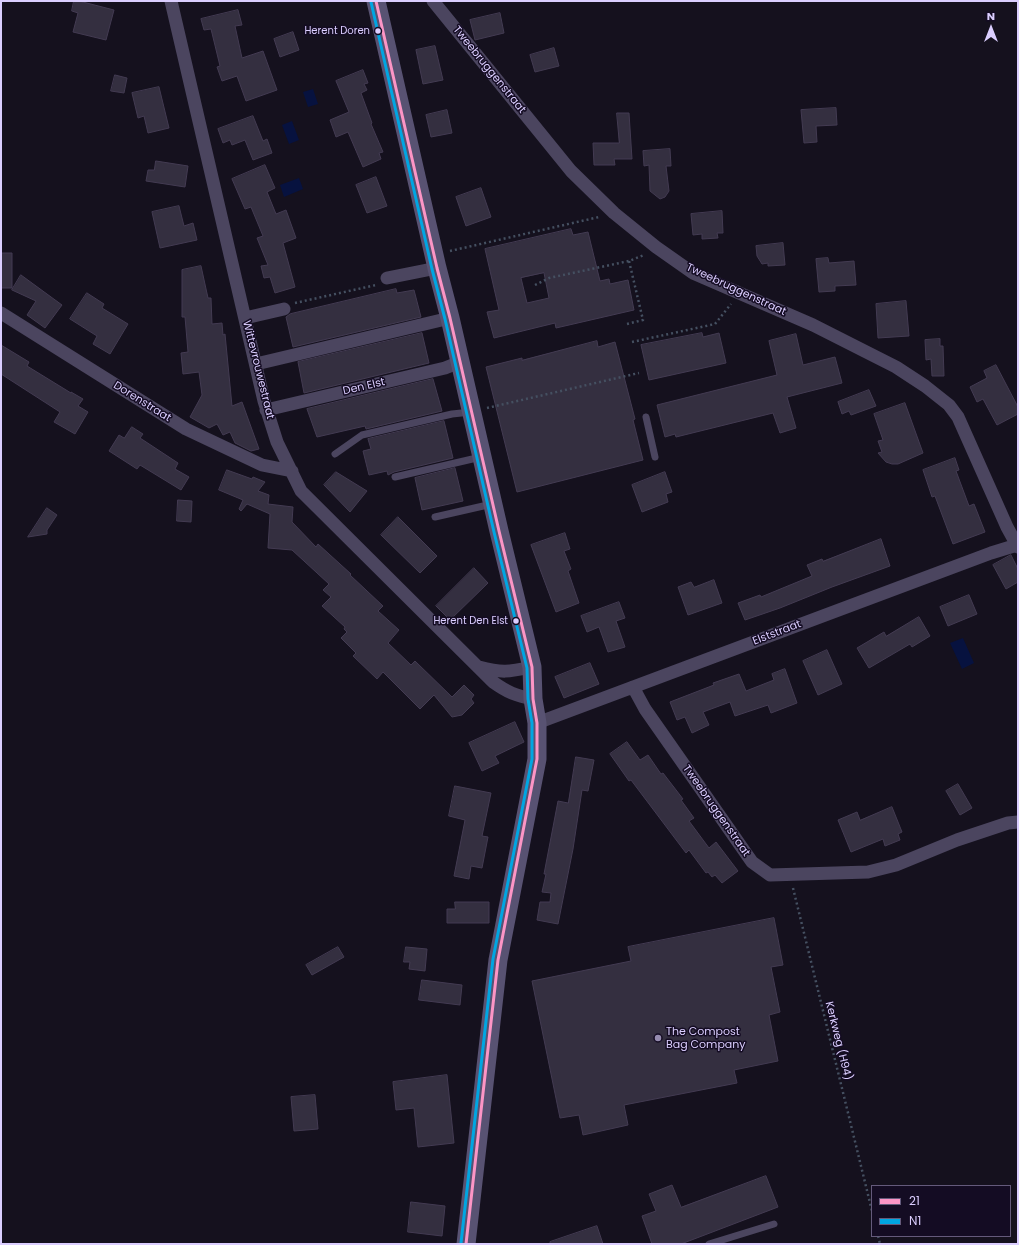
<!DOCTYPE html>
<html>
<head>
<meta charset="utf-8">
<style>
	body { margin:0 }
	#map { position:relative; width:1019px; height:1245px; overflow:hidden; background:#15111e; font-family:Poppins,sans-serif }
	canvas { display:block }
	.frame { position:absolute; inset:0; border:2px solid #dbceff; pointer-events:none }
	.legend { position:absolute; left:871px; top:1185px; width:140px; height:52px; box-sizing:border-box; background:#140c23; border:1px solid #645a7b; margin:0; padding:5px 7px; list-style:none; font-size:12px; color:#dbceff }
	.legend li { display:flex; align-items:center; gap:8px; height:20px }
	.legend b { width:20px; border:1px solid #645a7b }
	.north { position:absolute; left:971px; top:8px; width:40px; height:40px; -webkit-text-stroke:3px #140c23; paint-order:stroke; rotate:0deg; font-size:11px; font-weight:700; line-height:16px; text-align:center; color:#dbceff }
	.north::after { content:''; display:block; margin:auto; width:14px; height:18px; background:#dbceff; clip-path:polygon(50% 0,100% 100%,50% 72%,0 100%) }
</style>
</head>
<body>
<div id="map">
<canvas width="1019" height="1245"></canvas>
<div class="frame"></div>
<ul class="legend">
<li><b style="height:5px;background:#fc95c5"></b>21</li>
<li><b style="height:5px;background:#00a6e2"></b>N1</li>
</ul>
<div class="north">N</div>
</div>
<script>
const ctx = document.querySelector('canvas').getContext('2d');
ctx.lineJoin = 'round';
function fillPath(path, color) {
  ctx.fillStyle = color;
  ctx.fill(path, 'evenodd');
}
function stroke(path, color, width, dash) {
  ctx.strokeStyle = color;
  ctx.lineWidth = width;
  ctx.lineCap = dash ? 'butt' : 'round';
  ctx.setLineDash(dash || []);
  ctx.stroke(path);
}
function drawText(font, color, halo, rows, align = 'center') {
  ctx.font = font + ' Poppins,sans-serif';
  ctx.lineWidth = 3;
  ctx.setLineDash([]);
  ctx.textBaseline = 'middle';
  ctx.strokeStyle = halo;
  ctx.fillStyle = color;
  for (const [text, x, y, turn = 0] of rows) {
    ctx.save();
    ctx.translate(x, y);
    ctx.rotate((+turn || 0) * Math.PI / 180);
    ctx.textAlign = isNaN(turn) ? turn : align;
    if (halo) ctx.strokeText(text, 0, 0);
    ctx.fillText(text, 0, 0);
    ctx.restore();
  }
}
const water = new Path2D(`
	M313,89L318,104L308,107L303,92Z
	M292,121L299,140L289,144L282,125Z
	M299,178L303,189L284,197L280,185Z
	M963,638L974,663L962,669L950,643Z`);
const building = new Path2D(`
	M74,1H79L114,10L106,40L73,32L78,13L72,11Z
	M238,10L242,25L235,26L242,58L263,51L277,90L246,101L237,76L222,81L217,67L220,66L211,29L204,30L201,19Z
	M500,13L504,33L475,40L470,20Z
	M293,32L299,50L280,57L274,39Z
	M435,46L443,80L423,84L416,50Z
	M554,48L559,66L535,72L530,55Z
	M363,70L368,83L364,84L367,90L361,93L372,123L371,124L383,152L379,153L381,159L363,167L348,132L336,137L330,120L349,112L336,81Z
	M115,75L127,78L124,93L111,91Z
	M159,87L169,128L148,133L144,116L138,118L132,93Z
	M836,108L837,125L816,126L817,142L804,143L801,110Z
	M447,110L452,133L431,137L426,115Z
	M617,113H629L632,159H614L615,165H594L593,143H619Z
	M253,116L263,141L267,139L272,153L253,160L245,140L232,145L230,140L223,143L218,129Z
	M670,149L671,166H666L669,191L665,197L660,199L650,191L649,165L644,166L643,151Z
	M156,161L188,166L185,187L146,181L148,170H154Z
	M265,165L275,188L267,192L276,214L286,210L296,238L283,243L295,287L275,293L270,277L264,278L261,266L268,265L257,238L263,236L251,207L245,209L232,179Z
	M376,177L387,206L367,213L356,185Z
	M481,188L491,217L466,226L456,197Z
	M179,206L184,226L193,223L197,240L160,248L152,212Z
	M722,211L723,233H717L718,238L702,239V234L693,235L691,214Z
	M571,229L573,235L588,232L600,281L609,279L610,284L628,280L634,310L556,328L555,323L494,338L487,312L499,310L485,249ZM544,273L549,298L527,303L521,278Z
	M783,243L785,265L768,266V263L762,264L757,256L756,246Z
	M1,253H12V288H1Z
	M828,258L829,263L854,261L856,285L835,286V291L819,292L816,259Z
	M201,266L208,298H211L212,324L222,323L223,335L225,334L232,406L242,402L259,449L251,451L235,443L230,432L223,435L217,424L209,428L190,417L202,395L199,372L183,374L181,353L188,352L185,317H182V270Z
	M21,275L62,305L45,328L27,315L36,301L12,290Z
	M396,289L397,293L414,290L421,317L293,347L286,317L290,314Z
	M87,293L104,304L102,308L128,324L110,354L93,344L97,336L70,319Z
	M906,301L909,336L878,338L876,304Z
	M422,333L429,363L304,393L298,362Z
	M702,333L703,337L719,333L726,363L649,380L641,345Z
	M796,334L803,365L835,357L842,383L787,397L796,428L780,433L773,413L676,437L675,434L665,437L657,405L777,375L769,341Z
	M940,339V346H943L944,376H932L931,359L926,360L925,340Z
	M597,341L598,347L615,342L635,419L633,420L643,460L517,492L486,367L522,358V360Z
	M1,345L29,362L27,366L71,393V392L83,399L78,406L88,412L75,434L54,422L60,412L1,374Z
	M996,365L1018,407V414L997,425L983,399L977,402L970,387L987,378L984,371Z
	M433,379L442,411L366,429L365,426L317,437L307,409Z
	M869,390L876,406L851,415L849,411L842,414L838,402Z
	M905,403L923,453L898,464H892L886,462L878,453L882,452L878,441L883,440L874,414Z
	M444,421L453,458L394,472L388,475L387,471L369,475L363,451L371,449L368,439Z
	M132,427L143,434L140,438L178,463L175,469L189,477L181,490L140,465L137,469L109,451L119,435L124,438Z
	M955,458L959,470L956,471L969,506L974,504L985,532L953,544L935,496L932,497L923,470Z
	M455,468L463,501L422,510L415,478Z
	M227,470L252,479L253,477L265,482L258,491L269,495L268,504L293,507L292,522L316,547L318,544L351,574L350,575L383,606L378,611L399,630L388,643L411,665L415,661L452,697L464,685L474,695L471,699L474,703L462,715L452,717L434,695L420,709L383,672L377,679L353,656L356,653L341,638L347,632L344,629L345,627L322,606L331,597L323,590L329,584L292,550L268,548L270,514L247,504L241,511L239,509L243,500L219,490Z
	M336,472L367,491L350,512L324,485Z
	M665,472L672,492L666,494L668,502L642,512L632,485Z
	M178,500L192,501L191,522L177,521Z
	M47,508L57,515L47,530V534L28,537Z
	M398,517L437,556L420,573L381,535Z
	M565,533L570,549L564,551L571,569L568,571L579,603L556,612L531,545Z
	M881,539L890,566L832,587L780,608L745,620L738,603L760,595L761,597L812,576L807,565L822,559L823,561Z
	M1011,555L1018,569V582L1006,589L993,565Z
	M474,568L488,583L450,620L436,606Z
	M714,580L722,603L688,615L678,587L691,582L694,587Z
	M969,595L977,614L948,626L940,607Z
	M619,602L625,618L616,621L625,647L608,652L599,627L587,632L581,616Z
	M919,617L930,636L912,647L910,644L869,668L857,648L884,632L886,636Z
	M827,650L842,684L818,695L803,661Z
	M590,663L599,684L564,698L555,677Z
	M785,669L797,703L771,713L768,705L735,716L730,702L703,712L709,725L692,733L685,717L677,720L670,702L714,685L713,683L739,674L746,691L774,680L772,674Z
	M515,722L524,742L495,756L499,763L482,771L469,743Z
	M627,742L640,760L648,755L661,774L663,773L683,799L681,800L694,818L689,821L709,848L716,842L738,871L722,883L715,875L712,877L708,872L706,873L689,850L686,853L631,780L629,781L610,754Z
	M576,757L594,760L588,791L582,790L573,849L558,924L537,920L540,902H550L551,893L542,892L546,874H544L558,801L568,803Z
	M958,784L972,808L960,815L946,791Z
	M455,786L491,793L482,836L488,837L482,868L471,866L469,879L454,876L465,820L449,816Z
	M892,807L902,832L898,834L900,840L885,846L883,839L851,852L838,820L857,812L860,820Z
	M455,902H489V923H447V909H455Z
	M774,918L783,965L771,967L780,1012L769,1015L778,1061L734,1070L737,1083L624,1105L628,1125L583,1135L579,1115L560,1118L532,981L631,961L628,947Z
	M338,947L344,957L312,975L306,965Z
	M406,947L427,949L425,971L409,969L410,962H404Z
	M422,980L462,985L460,1005L419,1000Z
	M447,1075L454,1143L418,1147L414,1108L396,1110L393,1082Z
	M315,1095L318,1129L294,1131L291,1097Z
	M766,1176L778,1207L681,1244H652L642,1216L656,1211L649,1194L672,1185L681,1207Z
	M411,1202L445,1206L442,1236L408,1232Z
	M597,1226L603,1244H550V1242Z`);
const path = new Path2D(`
	M450,251L599,217
	M535,285L549,278L629,261L644,255
	M295,303L376,285
	M627,324L643,320L629,261
	M632,342L715,324L731,304
	M487,408L639,373
	M793,888L872,1211
	M878,1236L880,1244`);
const lane = new Path2D(`
	M646,417L655,457
	M335,454L362,435L452,414L471,412
	M395,477L481,457
	M435,517L492,504
	M709,1244L774,1224`);
const street = new Path2D(`
	M171,1L264,401L277,442L301,491L493,682C507,692 516,696 533,699
	M433,1L571,171L614,213L656,247L693,273L813,325L896,367L925,386L949,405L958,417L1007,527L1018,547
	M387,278L437,268
	M1,313L186,429L262,465L292,471
	M245,318L284,309
	M256,364L450,318
	M266,410L445,368L460,362
	M479,667C502,673 508,672 532,667
	M633,687L645,709L752,862L770,875L868,872L896,865L957,840L1008,823L1018,822
	M537,723L991,553L1017,545`);
const secondary = new Path2D(`
	M376,1L437,268L450,318L499,531L532,667L533,699L537,723V759L498,960L466,1244`);
const bus1 = new Path2D(`
	M376,1L437,268L450,318L499,531L532,667L533,699L537,723V759L498,960L466,1244`);
const bus2 = new Path2D(`
	M371,2L432,269L445,319L494,532L527,668L528,699L532,723V759L493,959L461,1243`);
const markers = [
	[378,31,3.5,"#dbceff"],
	[516,621,3.5,"#dbceff"],
	[658,1038,4,"#968cb0"]
];
const busNames = [
	["Herent Doren",370,31],
	["Herent Den Elst",508,621]
];
const streetNames = [
	["Tweebruggenstraat",489,70,51],
	["Tweebruggenstraat",736,290,25],
	["Wittevrouwestraat",258,370,76],
	["Den Elst",364,387,-13],
	["Dorenstraat",142,402,32],
	["Elststraat",777,633,-21],
	["Tweebruggenstraat",716,811,55],
	["Kerkweg (H94)",838,1041,76]
];
const poiNames = [
	["The Compost",666,1032],
	["Bag Company",666,1045]
];
fillPath(water, '#07123f');
fillPath(building, '#342f40');
stroke(building, '#433b52', 1);
stroke(path, '#455061', 2.5, [2, 3]);
stroke(lane, '#4b455f', 7);
stroke(street, '#4b455f', 13);
stroke(secondary, '#585272', 19);
stroke(bus1, '#fc95c5', 3);
stroke(bus2, '#00a6e2', 3);
for (const [x, y, r, color] of markers) {
  const dot = new Path2D();
  dot.arc(x, y, r, 0, 2 * Math.PI);
  ctx.fillStyle = color;
  ctx.fill(dot);
  stroke(dot, '#140c23', 1.5);
}
drawText('10px', '#dbceff', '#140c23', busNames, 'right');
drawText('11px', '#dbceff', '#140c23', streetNames);
drawText('11px', '#dbceff', '#140c23', poiNames, 'left');
</script>
</body>
</html>
